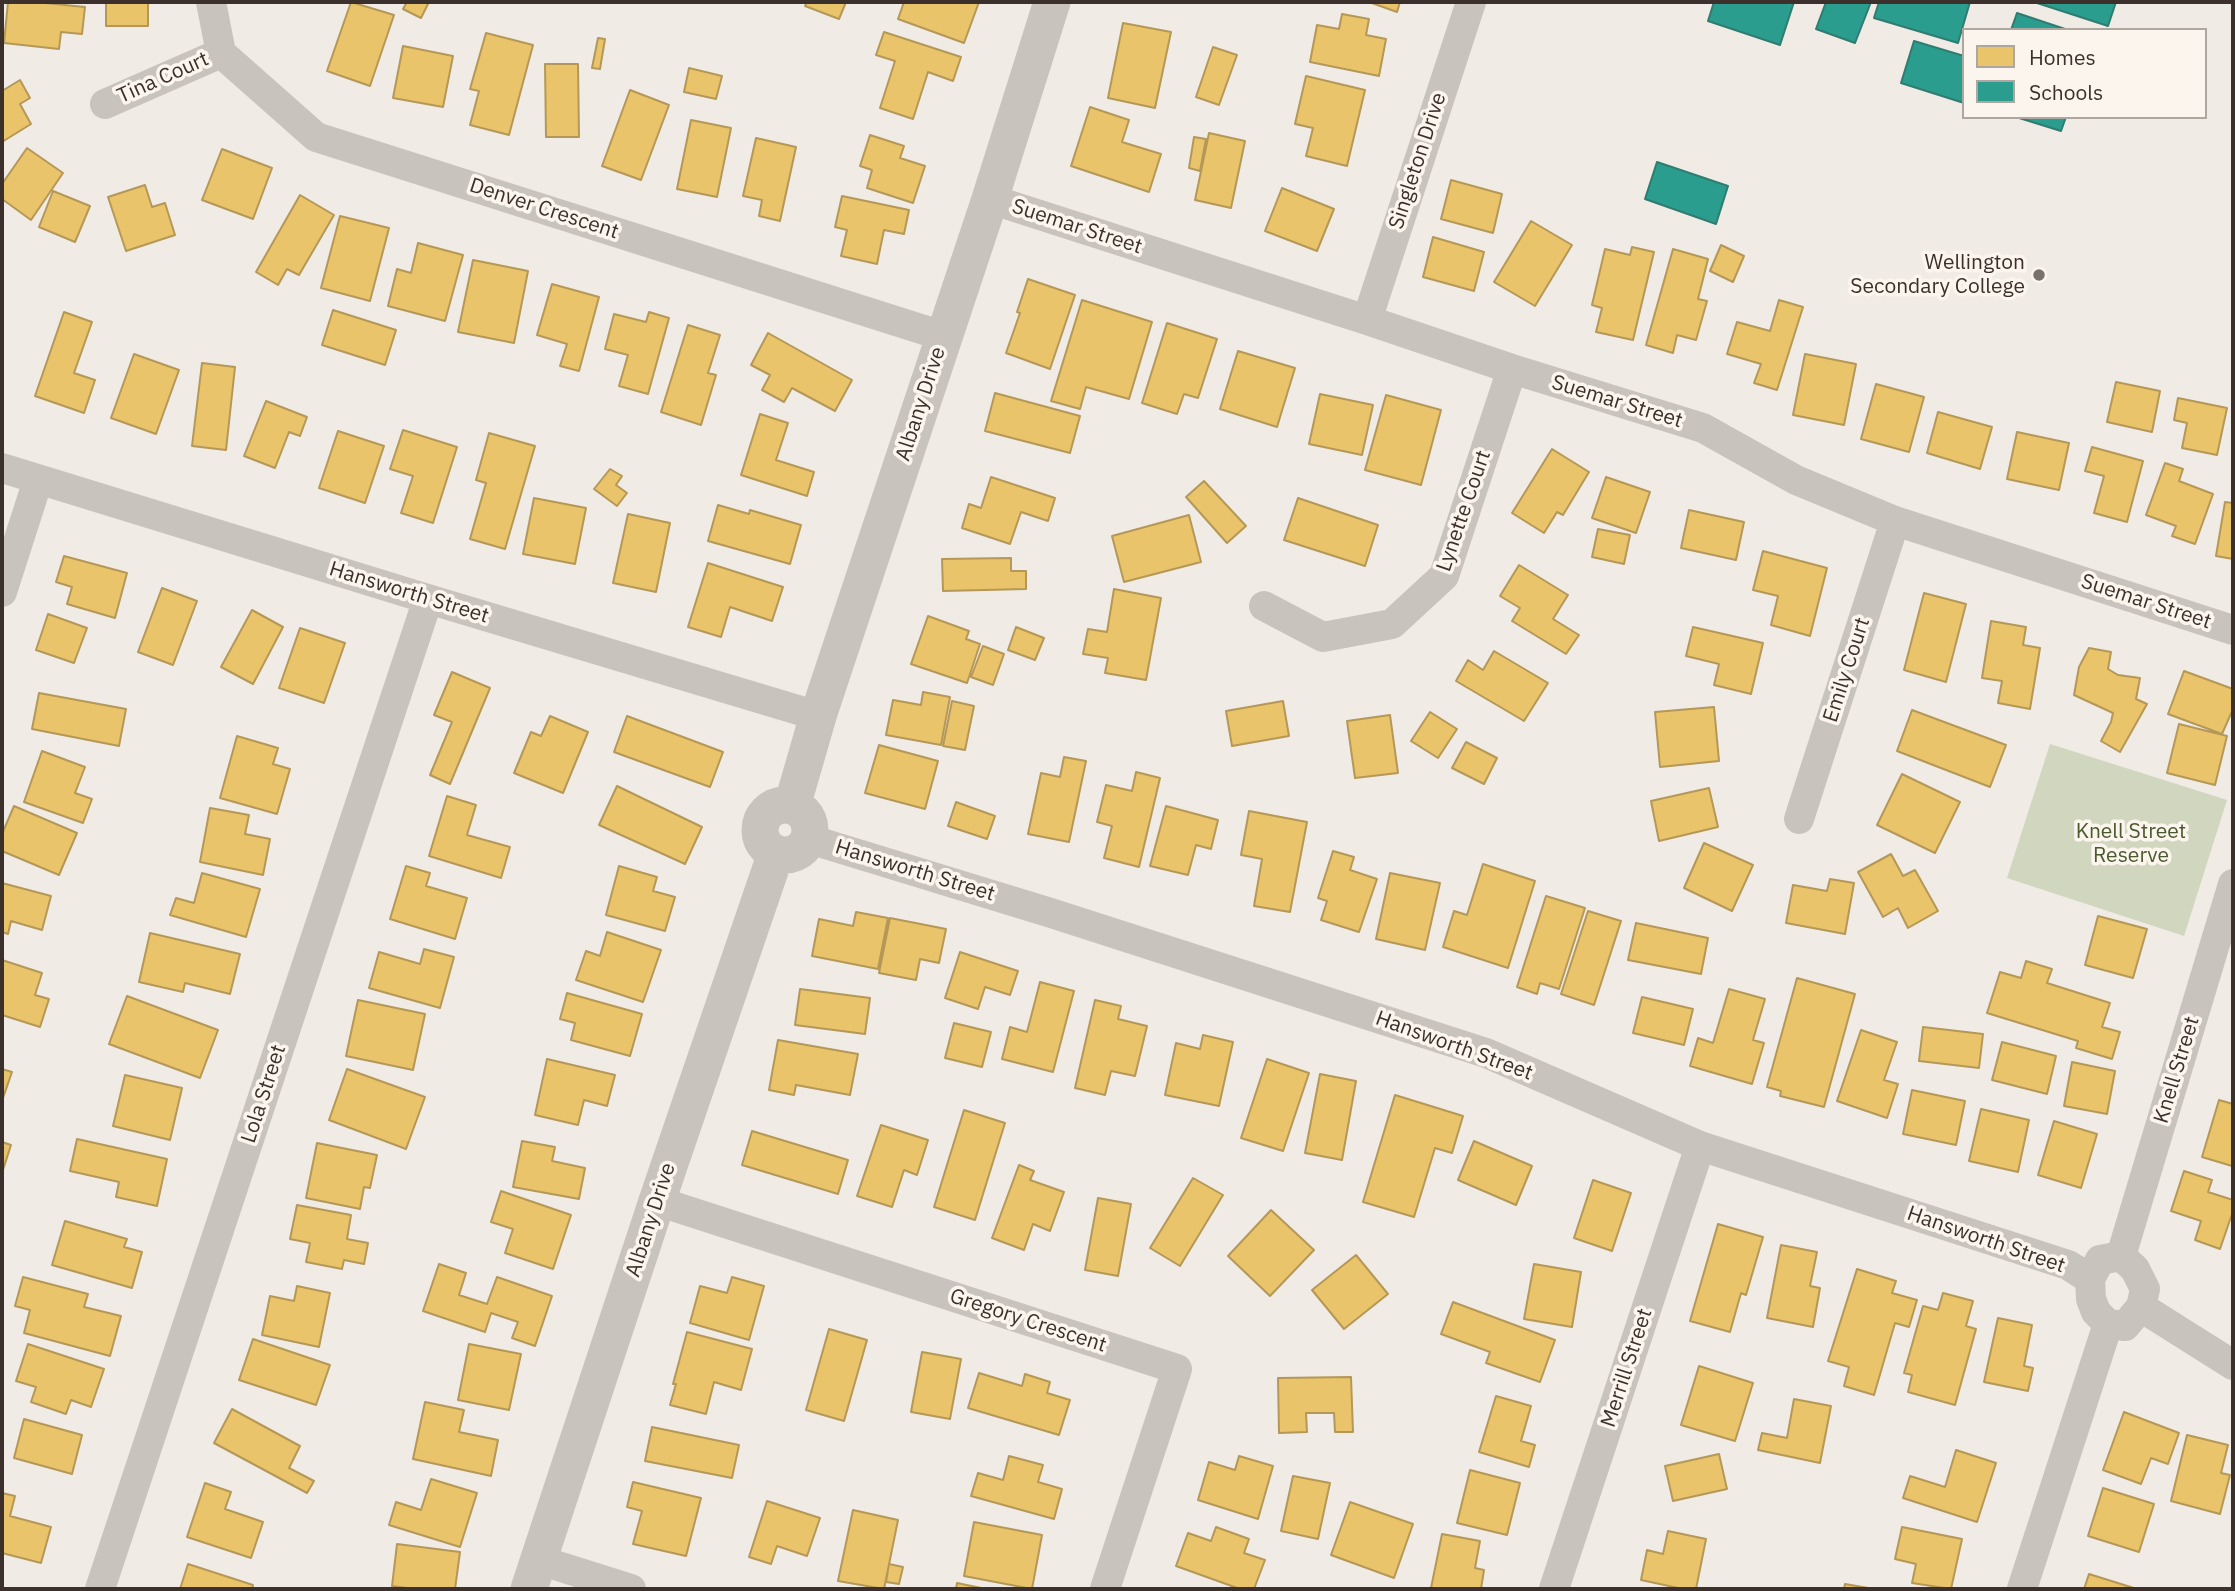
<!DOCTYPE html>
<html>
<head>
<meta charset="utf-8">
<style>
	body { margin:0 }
	#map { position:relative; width:2235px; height:1591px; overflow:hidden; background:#f0ebe5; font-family:"IBM Plex Sans",sans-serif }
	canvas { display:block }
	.frame { position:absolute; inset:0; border:4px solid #3b302b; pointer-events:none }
	.legend { position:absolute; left:1962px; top:28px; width:245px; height:91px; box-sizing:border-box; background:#fbf5ee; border:2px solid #aea6a0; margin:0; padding:9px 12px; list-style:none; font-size:21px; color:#3b302b }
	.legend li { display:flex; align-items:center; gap:14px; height:35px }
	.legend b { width:35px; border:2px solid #aea6a0 }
</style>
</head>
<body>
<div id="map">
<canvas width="2235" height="1591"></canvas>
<div class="frame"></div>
<ul class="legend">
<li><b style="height:19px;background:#e9c46a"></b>Homes</li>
<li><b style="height:19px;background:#2a9d8f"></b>Schools</li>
</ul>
</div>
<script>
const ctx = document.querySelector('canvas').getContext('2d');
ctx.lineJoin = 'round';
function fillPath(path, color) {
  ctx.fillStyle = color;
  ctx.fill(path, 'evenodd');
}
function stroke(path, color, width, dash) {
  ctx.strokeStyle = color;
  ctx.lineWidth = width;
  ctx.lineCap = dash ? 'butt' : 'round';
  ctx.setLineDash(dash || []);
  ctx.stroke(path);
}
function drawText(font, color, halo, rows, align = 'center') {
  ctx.font = font + ' "IBM Plex Sans",sans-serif';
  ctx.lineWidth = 7;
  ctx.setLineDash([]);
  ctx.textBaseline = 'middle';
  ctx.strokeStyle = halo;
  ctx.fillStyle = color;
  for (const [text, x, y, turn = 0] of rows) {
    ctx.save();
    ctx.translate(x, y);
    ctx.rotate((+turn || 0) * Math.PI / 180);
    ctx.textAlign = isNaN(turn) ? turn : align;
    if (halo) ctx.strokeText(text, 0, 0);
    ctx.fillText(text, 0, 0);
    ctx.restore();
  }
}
const green = new Path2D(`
	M2050,744L2227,800L2184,936L2007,878Z`);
const homes = new Path2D(`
	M8,2H35L85,7L82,34L61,32L59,49L4,43Z
	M106,2H148V26H106Z
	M351,2L394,15L370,86L327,71Z
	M407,2H429L421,18L403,9Z
	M807,2H846L839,19L805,6Z
	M904,2H979L964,43L898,19Z
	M1369,2H1400L1397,12Z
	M1342,14L1369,19L1366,35L1386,39L1379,76L1310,62L1317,25L1339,29Z
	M1123,23L1171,32L1155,108L1108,98Z
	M884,32L961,57L953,81L928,72L913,119L880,108L895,61L876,55Z
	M486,33L533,45L509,135L470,125L479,91L470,89Z
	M598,38L605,39L600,69L592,68Z
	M403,46L453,56L443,107L393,98Z
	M1213,47L1237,55L1219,105L1196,97Z
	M545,64H578L579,137H546Z
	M689,68L722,76L716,99L684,92Z
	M1306,76L1365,90L1347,166L1306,156L1313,128L1295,124Z
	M20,80L30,98L20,104L31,124L2,142V91Z
	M630,90L669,105L641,180L602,166Z
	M1090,107L1129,120L1122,142L1161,154L1149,192L1071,166Z
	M691,120L731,128L717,197L677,189Z
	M1209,133L1245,141L1231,208L1195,200Z
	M870,135L904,146L900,158L925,166L913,203L867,188L872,170L860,166Z
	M1194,137L1206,139L1200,171L1189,168Z
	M756,138L796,147L780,221L759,216L762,200L743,196Z
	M27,148L63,173L31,220L2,199V184Z
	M222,149L272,168L253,219L202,200Z
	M1451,180L1502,194L1493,233L1441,219Z
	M145,185L152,207L165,203L175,235L126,251L108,197Z
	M1282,188L1334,209L1317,251L1265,231Z
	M53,191L90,206L75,242L39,227Z
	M300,195L334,215L299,275L287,269L278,285L256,272Z
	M842,196L909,210L904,234L884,230L877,264L841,256L847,230L835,227Z
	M340,216L389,228L370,301L321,288Z
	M1531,221L1572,245L1535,306L1494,282Z
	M1433,237L1484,252L1474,291L1423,277Z
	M418,243L463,255L445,321L388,306L397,269L411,273Z
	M1721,245L1744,256L1733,282L1710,271Z
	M1632,247L1654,252L1633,340L1596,332L1602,308L1592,305L1605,249L1630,255Z
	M1673,249L1708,259L1698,299L1707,301L1696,340L1677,335L1673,353L1646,345Z
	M473,260L528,271L514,343L458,332Z
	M1028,279L1075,295L1050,369L1006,353L1020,313L1017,312Z
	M552,284L599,297L579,371L560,366L567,344L537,335Z
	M1082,300L1152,322L1129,399L1086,387L1080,409L1051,401Z
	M1779,300L1803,307L1777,390L1754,383L1761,364L1727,354L1737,322L1770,331Z
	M333,310L396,330L385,365L322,345Z
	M64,312L92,322L74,373L95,380L84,413L35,396Z
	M649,312L669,318L648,394L619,386L628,355L605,349L614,314L646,322Z
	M1167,323L1217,339L1198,398L1184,394L1177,414L1142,403Z
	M688,325L720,335L708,373L716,375L701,425L661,412Z
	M768,333L852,380L835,411L792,388L784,402L762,390L770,375L751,365Z
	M1238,351L1295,368L1277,427L1220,409Z
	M134,354L179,370L156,434L111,418Z
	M1805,354L1856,364L1844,425L1793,415Z
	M202,363L235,367L226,450L192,446Z
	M2116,382L2160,391L2152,432L2107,422Z
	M1876,384L1924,397L1909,452L1861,439Z
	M995,393L1080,416L1070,453L985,431Z
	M1320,394L1373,405L1362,455L1309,444Z
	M1386,395L1441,410L1421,485L1365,470Z
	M2178,398L2227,408L2217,455L2182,448L2187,423L2174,420Z
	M266,401L307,417L300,436L289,432L275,468L244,456Z
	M1938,412L1992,427L1980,469L1927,453Z
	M760,414L788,423L776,460L814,472L807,496L741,475Z
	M403,430L457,447L433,523L401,513L413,476L390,469Z
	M338,431L384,446L365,503L319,488Z
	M2017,432L2069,443L2059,490L2007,479Z
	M489,433L535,446L505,549L470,539L486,483L476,480Z
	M2092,447L2143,461L2127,522L2094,513L2104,476L2085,471Z
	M1552,449L1589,472L1563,515L1557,512L1544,533L1512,513Z
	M2165,463L2183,469L2179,481L2213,494L2195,544L2172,536L2176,526L2146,515Z
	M610,469L622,476L616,485L627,493L617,506L594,489Z
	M991,477L1055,498L1048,521L1021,512L1010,544L962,528L969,504L981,508Z
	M1606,477L1650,492L1636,533L1592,518Z
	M1204,481L1246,526L1227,543L1186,497Z
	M534,498L586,508L575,564L523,554Z
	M1298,498L1378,525L1365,566L1284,540Z
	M2225,502L2233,503V559L2216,556Z
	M718,505L749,514L750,510L801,525L790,564L708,541Z
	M1689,510L1744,522L1736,560L1681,548Z
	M628,514L670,523L656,592L613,583Z
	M1189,515L1201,562L1124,582L1112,536Z
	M1598,529L1630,535L1624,564L1592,557Z
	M1763,551L1827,568L1810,636L1771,625L1778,596L1753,590Z
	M64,556L127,573L115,618L67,604L72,587L56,582Z
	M1011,558V571H1026V589L943,591L942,559Z
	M708,563L783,587L772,621L730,607L721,637L688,627Z
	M1519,565L1568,595L1553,619L1579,635L1566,654L1512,621L1520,608L1500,596Z
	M162,588L197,601L173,665L138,652Z
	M1114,589L1161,598L1146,680L1105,673L1108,658L1083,654L1088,629L1107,632Z
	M1924,593L1966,604L1946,682L1904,670Z
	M252,610L283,627L253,684L221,667Z
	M48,614L87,628L74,663L36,650Z
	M928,616L969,631L966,639L980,644L967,683L911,664Z
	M1991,621L2026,627L2023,645L2040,648L2030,709L1998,703L2002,681L1982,678Z
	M1016,627L1044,638L1035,660L1008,650Z
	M1693,627L1763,643L1751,694L1714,685L1719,664L1686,656Z
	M300,628L345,643L324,703L279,688Z
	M983,646L1004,654L993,685L971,677Z
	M2089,648L2111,652L2108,669L2118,675L2140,678L2136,699L2147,704L2120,752L2101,741L2111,722L2113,713L2074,695L2079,667Z
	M1494,651L1548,683L1524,721L1456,681L1468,660L1483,670Z
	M2184,671L2233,689V709L2222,734L2168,714Z
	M452,672L490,688L450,784L430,775L452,722L434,715Z
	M923,692L950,697L941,745L886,735L893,700L921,705Z
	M39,693L126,709L119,746L32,729Z
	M952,701L974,706L965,750L943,746Z
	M1283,701L1289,736L1232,746L1226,711Z
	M1714,707L1719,761L1660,767L1655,712Z
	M1912,710L2006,745L1990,787L1897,751Z
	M1430,712L1457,729L1438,758L1411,741Z
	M1390,715L1398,773L1355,778L1347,721Z
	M550,716L588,732L563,793L514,773L531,732L541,736Z
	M627,716L723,752L710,787L614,752Z
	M2179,724L2227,736L2215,785L2167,773Z
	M237,736L278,748L273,764L290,769L277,814L220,798Z
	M1466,742L1497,758L1484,784L1452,768Z
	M879,745L938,761L925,809L865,793Z
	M42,751L85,767L75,793L92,799L83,823L24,802Z
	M1064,757L1086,761L1069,842L1028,834L1041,773L1060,777Z
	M1136,772L1160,778L1139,867L1104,858L1112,826L1097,822L1106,785L1132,791Z
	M1902,774L1960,802L1935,853L1877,825Z
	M617,786L702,827L685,864L599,825Z
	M1709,788L1718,827L1659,841L1651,801Z
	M447,796L476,805L467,835L510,847L501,878L429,856Z
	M956,802L995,816L987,839L948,826Z
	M14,806L77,833L59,875L2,851V834Z
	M1166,806L1218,820L1211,849L1196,845L1188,875L1150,866Z
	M210,808L249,815L245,834L270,839L263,875L200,862Z
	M1249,811L1307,822L1290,912L1254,906L1262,859L1241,855Z
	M1704,843L1753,865L1732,911L1684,888Z
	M1333,851L1354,857L1350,870L1377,879L1359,932L1321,920L1327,901L1318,898Z
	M1891,854L1903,876L1915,870L1938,911L1908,928L1898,908L1883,917L1858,872Z
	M1483,864L1535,881L1508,968L1443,947L1454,911L1467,915Z
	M406,866L430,873L426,886L467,898L455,939L390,919Z
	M619,866L657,877L653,891L675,897L665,931L606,915Z
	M202,873L260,889L246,937L170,915L176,898L194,903Z
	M1390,873L1440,883L1425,950L1376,939Z
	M1830,879L1854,883L1845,934L1786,923L1793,885L1827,891Z
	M2,883L51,896L42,930L11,921L8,934L2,932Z
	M1546,896L1585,908L1559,989L1540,983L1537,994L1517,987Z
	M1588,911L1621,921L1594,1005L1561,994Z
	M856,912L888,918L878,969L812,956L819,919L853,926Z
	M2098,916L2147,929L2133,978L2085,965Z
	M890,918L946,929L939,963L920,959L916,980L879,973Z
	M1636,923L1708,938L1701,974L1628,960Z
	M607,932L661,950L643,1002L576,980L586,951L600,956Z
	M150,933L240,954L230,994L185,983L183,992L139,982Z
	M424,949L454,957L440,1008L369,988L379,952L420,964Z
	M960,952L1018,971L1010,995L985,987L978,1009L945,998Z
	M2,960L42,973L35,995L49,999L40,1027L2,1015Z
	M2026,961L2052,969L2047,983L2110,1003L2102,1027L2120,1032L2112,1059L2076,1048L2078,1041L1987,1013L2000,972L2021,978Z
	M1797,978L1855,994L1824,1107L1780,1096L1781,1091L1767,1087Z
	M1040,982L1074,991L1053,1072L1002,1059L1010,1027L1027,1032Z
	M800,989L870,998L865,1034L795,1025Z
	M1729,989L1765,999L1753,1040L1764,1043L1752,1084L1690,1066L1698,1038L1713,1043Z
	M567,993L642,1014L630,1056L571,1040L575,1023L560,1019Z
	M127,996L218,1030L200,1078L109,1044Z
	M1642,997L1693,1009L1684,1045L1633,1033Z
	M358,1000L425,1014L413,1070L346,1056Z
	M1095,1000L1121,1006L1118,1019L1147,1026L1135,1076L1111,1071L1105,1095L1075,1088Z
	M954,1023L991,1032L982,1067L945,1058Z
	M1923,1027L1983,1034L1979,1068L1919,1061Z
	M1861,1030L1897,1042L1884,1080L1898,1084L1887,1118L1837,1101Z
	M1203,1035L1233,1042L1219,1106L1165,1095L1176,1043L1200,1049Z
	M778,1040L858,1054L850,1095L796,1085L794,1095L769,1090Z
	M2002,1042L2056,1056L2047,1094L1992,1080Z
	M547,1059L615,1075L607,1106L584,1100L578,1125L535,1115Z
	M1267,1059L1309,1073L1283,1151L1241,1138Z
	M2072,1062L2115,1071L2107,1114L2064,1106Z
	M2,1069L12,1072L3,1098L2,1097Z
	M347,1069L425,1097L406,1149L329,1120Z
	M1320,1074L1356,1081L1342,1160L1305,1153Z
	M125,1075L182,1088L170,1140L113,1126Z
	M1912,1090L1965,1101L1956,1145L1903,1134Z
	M1395,1095L1463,1116L1452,1153L1435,1148L1414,1217L1363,1202Z
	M2219,1100L2233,1104L2232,1166L2202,1157Z
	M1981,1109L2029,1120L2018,1172L1969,1161Z
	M964,1110L1005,1123L975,1220L934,1207Z
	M2054,1121L2097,1134L2081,1188L2038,1175Z
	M881,1125L928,1140L917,1175L904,1170L892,1207L857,1196Z
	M752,1131L848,1160L838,1194L742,1165Z
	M77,1139L167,1159L157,1206L116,1197L119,1182L70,1171Z
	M522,1141L555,1147L552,1161L585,1168L579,1199L513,1187Z
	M1474,1141L1532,1166L1516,1205L1458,1180Z
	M2,1142L11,1145L2,1173Z
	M317,1143L377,1155L370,1188L364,1187L360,1209L306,1198Z
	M1019,1165L1034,1171L1030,1180L1064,1192L1050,1231L1033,1224L1024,1250L992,1238Z
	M2184,1171L2212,1180L2208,1192L2233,1200V1211L2220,1249L2195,1240L2201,1221L2171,1211Z
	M1193,1178L1223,1195L1180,1266L1150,1248Z
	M1593,1180L1631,1193L1612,1251L1574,1238Z
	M501,1191L571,1215L553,1269L505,1253L513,1229L491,1222Z
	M1098,1198L1131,1204L1118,1276L1085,1270Z
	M297,1205L351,1215L347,1239L368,1243L364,1264L344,1260L342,1269L306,1262L310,1243L290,1239Z
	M1271,1210L1314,1250L1270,1296L1228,1256Z
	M65,1221L127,1239L124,1247L142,1252L132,1288L52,1265Z
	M1718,1224L1763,1237L1746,1295L1741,1293L1730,1332L1690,1321Z
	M1781,1245L1817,1252L1810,1286L1820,1288L1813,1327L1767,1318Z
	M1356,1255L1388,1294L1344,1329L1312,1290Z
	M439,1264L466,1273L459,1295L487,1304L497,1277L552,1296L535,1346L512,1338L518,1322L491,1313L485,1332L423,1311Z
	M1534,1264L1581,1272L1572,1327L1524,1319Z
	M1857,1269L1896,1281L1892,1293L1917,1300L1909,1327L1895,1323L1874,1395L1844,1386L1849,1367L1828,1361Z
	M23,1277L88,1294L84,1307L121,1316L110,1356L24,1333L30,1310L15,1306Z
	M732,1277L764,1286L749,1340L690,1323L700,1286L727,1293Z
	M297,1286L330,1293L319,1347L262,1335L270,1296L294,1301Z
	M1943,1293L1973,1301L1966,1326L1976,1329L1955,1405L1908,1392L1912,1375L1904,1373L1923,1306L1938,1310Z
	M1453,1302L1555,1340L1540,1382L1486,1363L1490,1352L1441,1334Z
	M1998,1318L2032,1325L2024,1366L2033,1368L2028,1391L1984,1382Z
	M829,1329L867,1340L844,1421L806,1410Z
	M687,1332L752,1349L741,1390L714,1382L706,1414L670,1405L676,1384H673Z
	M253,1339L330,1365L316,1405L239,1380Z
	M28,1344L104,1369L91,1407L71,1400L66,1414L31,1402L36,1387L16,1381Z
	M469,1344L521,1354L509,1410L458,1400Z
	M922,1352L961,1359L950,1419L911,1412Z
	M1699,1366L1753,1383L1735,1441L1681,1425Z
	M979,1373L1022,1386L1025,1374L1050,1382L1047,1393L1070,1400L1059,1435L968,1408Z
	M1351,1377L1353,1432H1335L1334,1413H1306L1307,1432L1279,1433L1278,1378Z
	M1496,1396L1531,1406L1521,1441L1535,1445L1529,1467L1479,1452Z
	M1794,1399L1831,1406L1820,1463L1758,1450L1762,1433L1787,1438Z
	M425,1402L464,1410L459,1432L498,1440L491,1476L413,1459Z
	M232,1409L300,1446L289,1468L314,1481L307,1493L214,1443Z
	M2124,1412L2179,1433L2168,1464L2151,1458L2141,1484L2103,1470Z
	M24,1419L82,1435L72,1474L14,1458Z
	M652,1427L739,1445L732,1478L645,1461Z
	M2187,1435L2228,1445L2221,1473L2230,1475L2220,1514L2171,1501Z
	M1956,1450L1996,1463L1977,1522L1903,1498L1910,1476L1945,1487Z
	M1719,1454L1727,1489L1673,1501L1665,1466Z
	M1009,1456L1043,1465L1038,1482L1062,1489L1054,1519L971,1496L978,1473L1003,1480Z
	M1239,1456L1273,1466L1258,1519L1198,1500L1209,1462L1235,1470Z
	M1470,1470L1520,1483L1507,1535L1457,1523Z
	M1293,1476L1330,1483L1318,1539L1281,1531Z
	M431,1479L477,1493L460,1547L389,1525L396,1502L421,1510Z
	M633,1482L701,1498L686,1556L633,1544L642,1511L627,1507Z
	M205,1483L231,1492L225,1509L263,1522L251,1558L187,1537Z
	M2103,1488L2154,1504L2139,1552L2088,1536Z
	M2,1493L15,1496L10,1516L51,1527L41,1563L2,1553Z
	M767,1501L820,1518L807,1556L777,1546L771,1564L749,1557Z
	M1350,1502L1413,1524L1394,1578L1331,1555Z
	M853,1510L898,1520L884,1589L838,1581Z
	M974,1522L1042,1535L1032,1589L964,1576Z
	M1216,1527L1249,1539L1244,1553L1265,1560L1254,1589H1240L1176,1566L1188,1533L1211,1541Z
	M1902,1527L1962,1539L1951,1589L1912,1583L1916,1564L1895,1559Z
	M1668,1531L1706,1539L1696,1589H1683L1641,1580L1647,1550L1663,1554Z
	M1442,1534L1480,1541L1475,1568L1484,1570L1481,1589L1431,1588Z
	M397,1544L460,1552L455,1589H415L392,1586Z
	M188,1564L253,1585L252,1589H180Z
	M889,1564L903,1567L899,1584L886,1582Z
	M2089,1574L2137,1589H2084Z
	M957,1583L986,1589H956Z
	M1845,1584L1874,1589H1844Z`);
const schools = new Path2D(`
	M1714,2H1794L1780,45L1708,21Z
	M1826,2H1871L1855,43L1816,29Z
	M1879,2H1970L1958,43L1874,18Z
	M2034,2H2116L2108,26Z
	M2017,13L2068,30H2011Z
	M1914,41L1964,56V103L1901,83Z
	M2016,117H2066L2061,131Z
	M1657,162L1728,186L1716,224L1645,199Z`);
const minor = new Path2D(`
	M211,2L221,53L316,137L943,336
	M105,104L221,53
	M990,199L1367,320L1512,369L1703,428L1796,480L1895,521L2233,630
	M1367,320L1471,2
	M2,468L428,599L818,716
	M2,592L38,480
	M1264,606L1323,637L1392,624L1444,576L1512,369
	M1799,819L1895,521
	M809,839L1051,913L1486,1053L1700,1146L2068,1265L2090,1279
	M657,1201L1177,1369L1105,1589
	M2121,1256L2233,884
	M2121,1256L2135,1269L2145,1289L2141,1307L2125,1326L2108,1324L2096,1312L2091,1299L2090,1279L2100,1260Z
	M2141,1307L2233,1365
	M539,1560L631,1589
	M100,1589L428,599
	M1554,1589L1700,1146
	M2022,1589L2108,1324`);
const tertiary = new Path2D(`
	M760 830a25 25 0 1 1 50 0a25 25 0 1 1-50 0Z
	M792,806L818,716L990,199L1052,2
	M529,1589L657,1201L776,853`);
const markers = [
	[2039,275,7,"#7a716c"]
];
const streetNames = [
	["Tina Court",163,78,-24],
	["Singleton Drive",1418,161,-72],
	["Denver Crescent",544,209,18],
	["Suemar Street",1077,227,18],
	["Suemar Street",1617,402,17],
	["Albany Drive",921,404,-72],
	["Lynette Court",1464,511,-71],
	["Hansworth Street",409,593,17],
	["Suemar Street",2146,602,18],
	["Emily Court",1847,670,-72],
	["Hansworth Street",915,871,17],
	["Hansworth Street",1454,1046,20],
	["Knell Street",2177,1070,-73],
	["Lola Street",264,1094,-72],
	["Albany Drive",651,1220,-72],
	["Hansworth Street",1986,1240,19],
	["Gregory Crescent",1028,1321,18],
	["Merrill Street",1627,1368,-72]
];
const poiNames = [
	["Wellington",2025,263],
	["Secondary College",2025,287]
];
const parkNames = [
	["Knell Street",2131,832],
	["Reserve",2131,856]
];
fillPath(green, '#d1d6bf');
fillPath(homes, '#e9c46a');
stroke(homes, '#b59857', 2);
fillPath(schools, '#2a9d8f');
stroke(schools, '#2f7c71', 2);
stroke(minor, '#c9c3be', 30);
stroke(tertiary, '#c9c3be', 37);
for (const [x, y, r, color] of markers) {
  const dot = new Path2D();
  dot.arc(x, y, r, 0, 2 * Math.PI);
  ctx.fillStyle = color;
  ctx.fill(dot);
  stroke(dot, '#fbf5ee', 2.5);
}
drawText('21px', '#3b302b', '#fbf5ee', streetNames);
drawText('21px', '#3b302b', '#fbf5ee', poiNames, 'right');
drawText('21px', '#4a5a2e', '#fbf5ee', parkNames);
</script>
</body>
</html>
